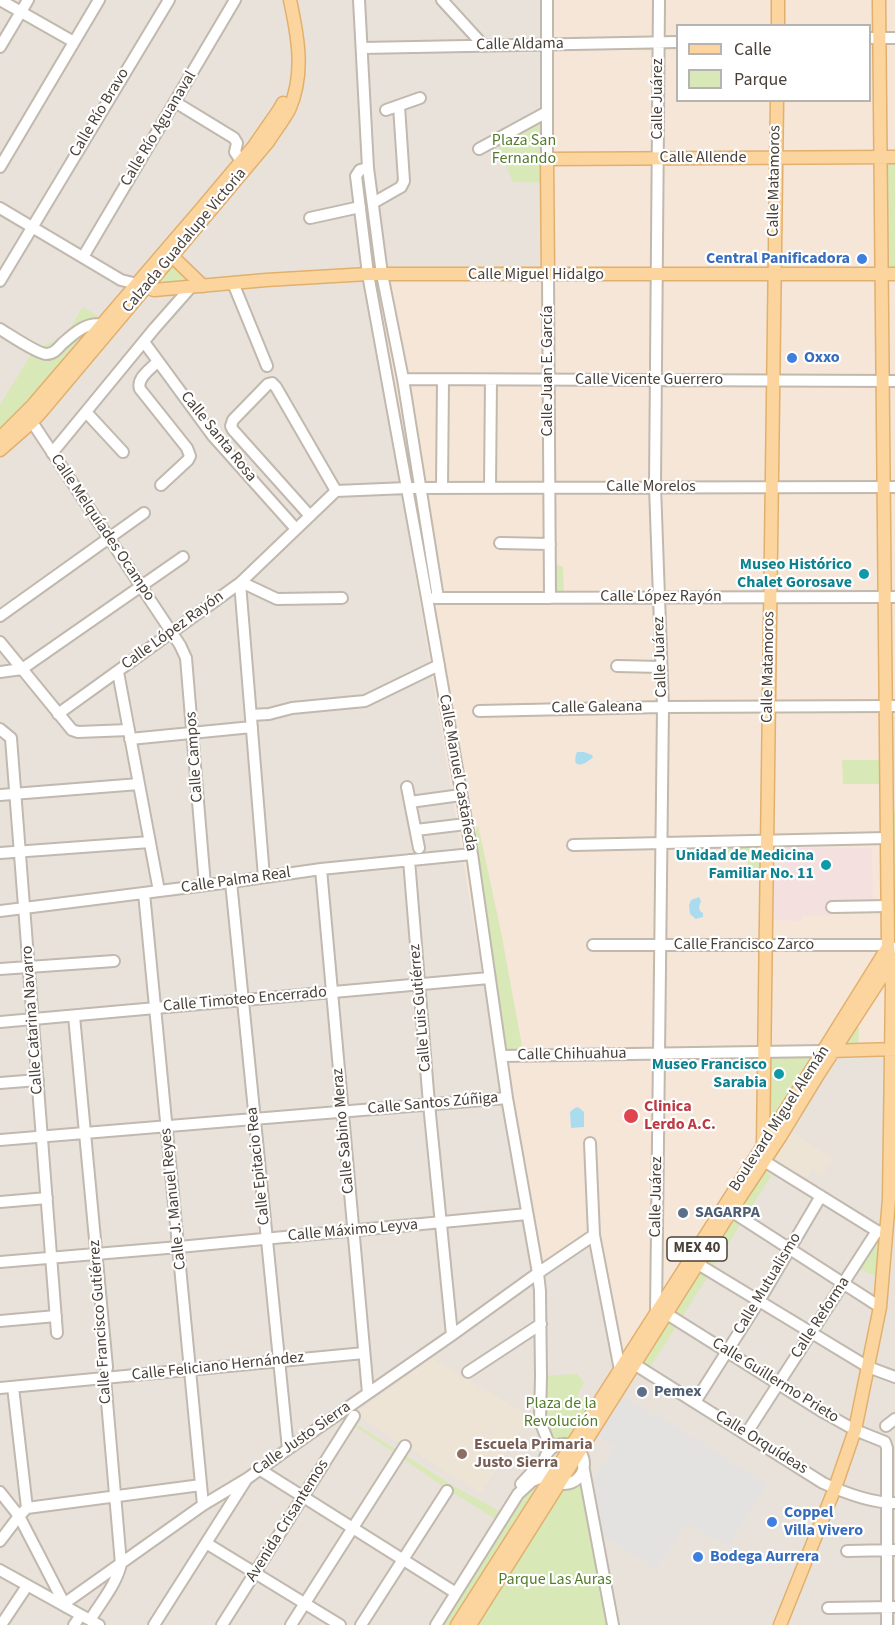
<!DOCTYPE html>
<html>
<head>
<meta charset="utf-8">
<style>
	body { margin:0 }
	#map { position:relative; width:895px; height:1625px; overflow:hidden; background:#f5f1ec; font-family:"Source Sans 3",sans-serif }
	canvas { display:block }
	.legend { position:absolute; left:676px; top:24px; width:195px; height:78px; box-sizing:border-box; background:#fff; border:2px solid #b7b3b0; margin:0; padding:8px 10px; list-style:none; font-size:18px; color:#4a4139 }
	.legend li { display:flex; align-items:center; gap:12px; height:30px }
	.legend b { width:30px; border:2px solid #b7b3b0 }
</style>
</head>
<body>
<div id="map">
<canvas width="895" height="1625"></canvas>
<ul class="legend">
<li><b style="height:8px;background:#fcd59e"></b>Calle</li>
<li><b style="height:16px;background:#d8e8b6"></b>Parque</li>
</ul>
</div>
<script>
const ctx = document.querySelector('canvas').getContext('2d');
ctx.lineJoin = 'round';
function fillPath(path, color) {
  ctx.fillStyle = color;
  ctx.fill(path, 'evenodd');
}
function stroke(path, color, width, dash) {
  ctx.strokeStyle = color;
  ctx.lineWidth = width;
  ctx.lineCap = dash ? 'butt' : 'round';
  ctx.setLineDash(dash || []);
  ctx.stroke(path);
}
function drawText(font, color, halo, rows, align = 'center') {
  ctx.font = font + ' "Source Sans 3",sans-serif';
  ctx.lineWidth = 4.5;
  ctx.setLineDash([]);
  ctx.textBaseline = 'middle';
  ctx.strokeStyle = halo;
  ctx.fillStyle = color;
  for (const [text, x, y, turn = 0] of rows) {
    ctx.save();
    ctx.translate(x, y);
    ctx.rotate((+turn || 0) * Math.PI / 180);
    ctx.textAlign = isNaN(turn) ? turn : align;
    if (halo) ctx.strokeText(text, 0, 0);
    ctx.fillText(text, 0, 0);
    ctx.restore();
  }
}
const residential = new Path2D(`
	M0,0H895V1625H0ZM678,26H870V100H678Z`);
const commercial = new Path2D(`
	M546,0H895V1049L816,1052L613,1370L591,1238L534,1275L503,1098L365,276H547ZM678,26H870V100H678Z`);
const education = new Path2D(`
	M891,716H895V781H888Z
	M790,1131L833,1158L822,1176L812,1170L807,1178L772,1158Z
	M431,1358L529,1416L481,1493L354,1414Z`);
const medical = new Path2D(`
	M771,848H872L873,913H831L830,916H803L802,921L770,920Z`);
const green = new Path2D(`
	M547,111V183L513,182L495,140Z
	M877,156H895V275H880Z
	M173,259L201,285L149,288Z
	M83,307L104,320L0,438V405L34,350L65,336Z
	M550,562L563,567L564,598H550Z
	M842,760H881V784H843Z
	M895,812L894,931H891L884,813Z
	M478,825L501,932L524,1057H500L470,851Z
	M767,841L766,875H748V856H725V842Z
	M850,1022L859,1028L858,1049H834Z
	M821,1052L763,1145L765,1053Z
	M756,1053V1060H660L659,1054Z
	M760,1168L771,1176L649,1369L637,1362Z
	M872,1230L887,1232L884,1280L852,1265Z
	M577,1374L584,1383L577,1396L594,1405L567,1448L557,1446L542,1453L538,1427L539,1376Z
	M356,1424L455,1487L499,1511L494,1518L450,1491L355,1426Z
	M536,1483L542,1485L456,1625H439L530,1486Z
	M575,1483H579L583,1486L608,1625H474L561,1488Z`);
const parking = new Path2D(`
	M619,1395L649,1413L663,1418L767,1485L728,1546L687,1523L656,1569L602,1535L592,1482L615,1447L595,1435Z`);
const water = new Path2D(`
	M577,752H584L592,755L593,757C591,759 585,764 582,764C573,767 575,757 577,752Z
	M699,897L701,901L699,907L700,911L703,913V917L696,919L690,914L689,905L691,900Z
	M578,1107L584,1112V1127L571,1128L570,1112L575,1108Z`);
const minor = new Path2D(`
	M0,0L74,42
	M359,0L368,168L382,274L403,379L438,598
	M442,0L484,46
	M547,0V159
	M870,38H895
	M0,47L28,0
	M362,48L678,42
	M175,102L234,138L237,143L235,152L241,161
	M386,110L420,98
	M479,149L547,112
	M0,167L99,0
	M368,168L360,170L356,176L368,274L427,598L472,854L507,1098L538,1273L540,1291L541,1376L540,1421L551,1449
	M373,203L401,187L404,181L399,106
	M0,208L121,280L137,284
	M310,218L360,207
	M83,257L235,0
	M548,275L550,598
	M0,281L169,0
	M233,283L267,366
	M0,329C10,335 36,353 46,354C54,354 57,349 62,344C73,334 87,321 103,325
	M144,342L213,436L296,529
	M158,361C151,369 136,378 140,389L187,448L190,456L188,460L161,485
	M403,379L895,381
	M86,412L123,452
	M32,422L180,645L186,658L205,885
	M52,453L154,329L191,287
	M442,488L443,380
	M490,488L491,380
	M310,516L233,430L231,426L233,420L268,384L272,383L276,387L336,491
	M500,543L550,544
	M241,582L277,599L342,598
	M240,583L264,877
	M434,598L895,597
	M0,616L144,513
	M0,642L72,730L78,732L129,730
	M617,666L661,667
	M0,672L22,669L183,557
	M118,672L159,891
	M479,711L663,707L895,706
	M58,714L240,583L336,491L407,488L895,487
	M251,715L269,714L292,708L365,701L439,665
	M0,729L11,738L57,1333
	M130,739L252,727
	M407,787L419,848
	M0,795L139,784
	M410,802L461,795
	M416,830L466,824
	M573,845L887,838
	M0,853L150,842
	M409,860L429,1104L452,1335
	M321,869L368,1393
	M231,882L288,1449
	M144,893L203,1505
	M832,907L888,906
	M0,911L231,882L321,869L472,854
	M593,945H881L895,948
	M0,969L114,961
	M74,1016L107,1367L105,1378L121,1564C116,1585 101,1602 90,1620
	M0,1022L489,978
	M502,1056L823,1051
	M0,1083L38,1080
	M0,1140L507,1098
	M590,1143L594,1235L620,1370
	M764,1161L877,1231L882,1232
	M0,1202L47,1198
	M731,1211L880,1307
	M0,1262L179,1247L527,1214
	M698,1264L868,1367L895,1377
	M656,1314L663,707L655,487L659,0
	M667,1314L823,1412L855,1430L885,1442L887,1448V1625
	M0,1321L56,1316
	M634,1364L823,1483C845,1493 871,1503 895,1503
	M468,1372L541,1324
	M13,1387L27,1508
	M0,1388L364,1353
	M695,1402L759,1301L821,1196
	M886,1426L895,1419
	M746,1434L877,1231
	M544 1464a20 20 0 1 1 40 0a20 20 0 1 1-40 0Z
	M583,1465L613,1625
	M259,1469L456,1593
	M521,1484L534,1470L544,1465
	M0,1492L19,1516L66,1607
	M0,1541L19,1516L27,1508L201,1485
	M206,1543L340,1625
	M847,1551L895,1550
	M0,1570L99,1625
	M65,1603L203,1505L248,1478L288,1449L452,1335L538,1273L594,1235
	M828,1608L895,1607
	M1,1625L27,1586
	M74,1625L81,1615
	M154,1625L246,1480
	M222,1625L354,1416
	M291,1625L405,1446
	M361,1625L447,1491
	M436,1625L518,1494L532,1481L547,1475`);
const major = new Path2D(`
	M778,26V0
	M173,257L203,286
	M548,275L547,159L895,157
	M137,284L154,290L266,280L368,274H895
	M0,438L33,405L202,208L254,146L279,110L283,103
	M0,450L32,422L42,411L268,142C275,131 283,121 289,110C305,74 298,37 290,0
	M830,1051L895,1049
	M764,1161L765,1151L763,1145L777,100
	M457,1625L810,1072L888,947
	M470,1625L731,1211L780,1137L816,1078L890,964
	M780,1625L835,1488L855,1430L880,1307L889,1199L892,987L888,946L879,0`);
const markers = [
	[862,259,6,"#3f7fe0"],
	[792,358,6,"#3f7fe0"],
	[864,574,6,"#0f9aa8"],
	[826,865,6,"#0f9aa8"],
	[779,1074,6,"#0f9aa8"],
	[631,1116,8,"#e0444e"],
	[683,1213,6,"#5c6f8a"],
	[642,1392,6,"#5c6f8a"],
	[462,1454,6,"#8d6e63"],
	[772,1522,6,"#3f7fe0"],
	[698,1557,6,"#3f7fe0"]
];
const shields = [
	[697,1249,60]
];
const shieldNames = [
	["MEX 40",697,1249]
];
const streetNames = [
	["Calle Aldama",520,45,-1],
	["Calle Juárez",658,99,-90],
	["Calle Río Bravo",100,113,-59],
	["Calle Río Aguanaval",159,129,-59],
	["Calle Allende",703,158],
	["Calle Matamoros",775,181,-89],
	["Calzada Guadalupe Victoria",185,241,-50],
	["Calle Miguel Hidalgo",536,275],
	["Calle Juan E. García",548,371,-90],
	["Calle Vicente Guerrero",649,380],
	["Calle Santa Rosa",218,437,51],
	["Calle Morelos",651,487],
	["Calle Melquíades Ocampo",102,528,56],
	["Calle López Rayón",661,597],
	["Calle López Rayón",173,631,-36],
	["Calle Juárez",661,657,-92],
	["Calle Matamoros",769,667,-89],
	["Calle Galeana",597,708,-1],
	["Calle Campos",195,757,-94],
	["Calle Manuel Castañeda",457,773,80],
	["Calle Palma Real",236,881,-8],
	["Calle Francisco Zarco",744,945],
	["Calle Timoteo Encerrado",245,1000,-5],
	["Calle Luis Gutiérrez",421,1008,-95],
	["Calle Catarina Navarro",33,1020,-94],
	["Calle Chihuahua",572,1055,-1],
	["Calle Santos Zúñiga",433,1104,-5],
	["Boulevard Miguel Alemán",780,1119,-57],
	["Calle Sabino Meraz",344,1131,-95],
	["Calle Epitacio Rea",259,1166,-96],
	["Calle Juárez",657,1197,-89],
	["Calle J. Manuel Reyes",174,1199,-96],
	["Calle Máximo Leyva",353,1231,-5],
	["Calle Mutualismo",768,1284,-59],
	["Calle Reforma",821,1318,-57],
	["Calle Francisco Gutiérrez",101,1322,-94],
	["Calle Feliciano Hernández",218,1367,-6],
	["Calle Guillermo Prieto",775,1381,32],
	["Calle Justo Sierra",302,1439,-35],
	["Calle Orquídeas",761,1443,32],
	["Avenida Crisantemos",288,1521,-58]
];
const parkNames = [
	["Plaza San",524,141],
	["Fernando",524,159],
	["Plaza de la",561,1404],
	["Revolución",561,1422],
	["Parque Las Auras",555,1580]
];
const shopNames = [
	["Central Panificadora",850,259,"right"],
	["Oxxo",804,358],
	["Coppel",784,1513],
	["Villa Vivero",784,1531],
	["Bodega Aurrera",710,1557]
];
const cultureNames = [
	["Museo Histórico",852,565],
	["Chalet Gorosave",852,583],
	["Unidad de Medicina",814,856],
	["Familiar No. 11",814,874],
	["Museo Francisco",767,1065],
	["Sarabia",767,1083]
];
const healthNames = [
	["Clinica",644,1107],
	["Lerdo A.C.",644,1125]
];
const serviceNames = [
	["SAGARPA",695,1213],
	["Pemex",654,1392]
];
const educationNames = [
	["Escuela Primaria",474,1445],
	["Justo Sierra",474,1463]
];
fillPath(residential, '#e9e2da');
fillPath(commercial, '#f6e6d8');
fillPath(education, '#eee4d6');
fillPath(medical, '#f5e0e0');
fillPath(green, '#d8e8b6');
fillPath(parking, '#e4e2e0');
fillPath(water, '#aadcf0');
stroke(minor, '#c1b8ae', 14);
stroke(major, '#e2b06d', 15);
stroke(minor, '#fff', 10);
stroke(major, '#fcd59e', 12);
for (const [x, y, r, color] of markers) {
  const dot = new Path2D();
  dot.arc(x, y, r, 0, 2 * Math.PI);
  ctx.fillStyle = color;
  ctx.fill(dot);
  stroke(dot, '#fff', 2);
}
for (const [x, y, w] of shields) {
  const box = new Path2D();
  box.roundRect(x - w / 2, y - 12, w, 24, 4.5);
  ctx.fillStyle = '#fff';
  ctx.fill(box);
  stroke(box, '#4a4139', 1.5);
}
drawText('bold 15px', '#4a4139', null, shieldNames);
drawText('16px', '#4a4139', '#fff', streetNames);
drawText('16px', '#557c2c', '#fff', parkNames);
drawText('bold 16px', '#366cbe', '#fff', shopNames, 'left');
drawText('bold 16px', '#0d838f', '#fff', cultureNames, 'right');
drawText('bold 16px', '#be3a42', '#fff', healthNames, 'left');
drawText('bold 16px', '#4e5e75', '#fff', serviceNames, 'left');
drawText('bold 16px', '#785e54', '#fff', educationNames, 'left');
</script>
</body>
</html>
